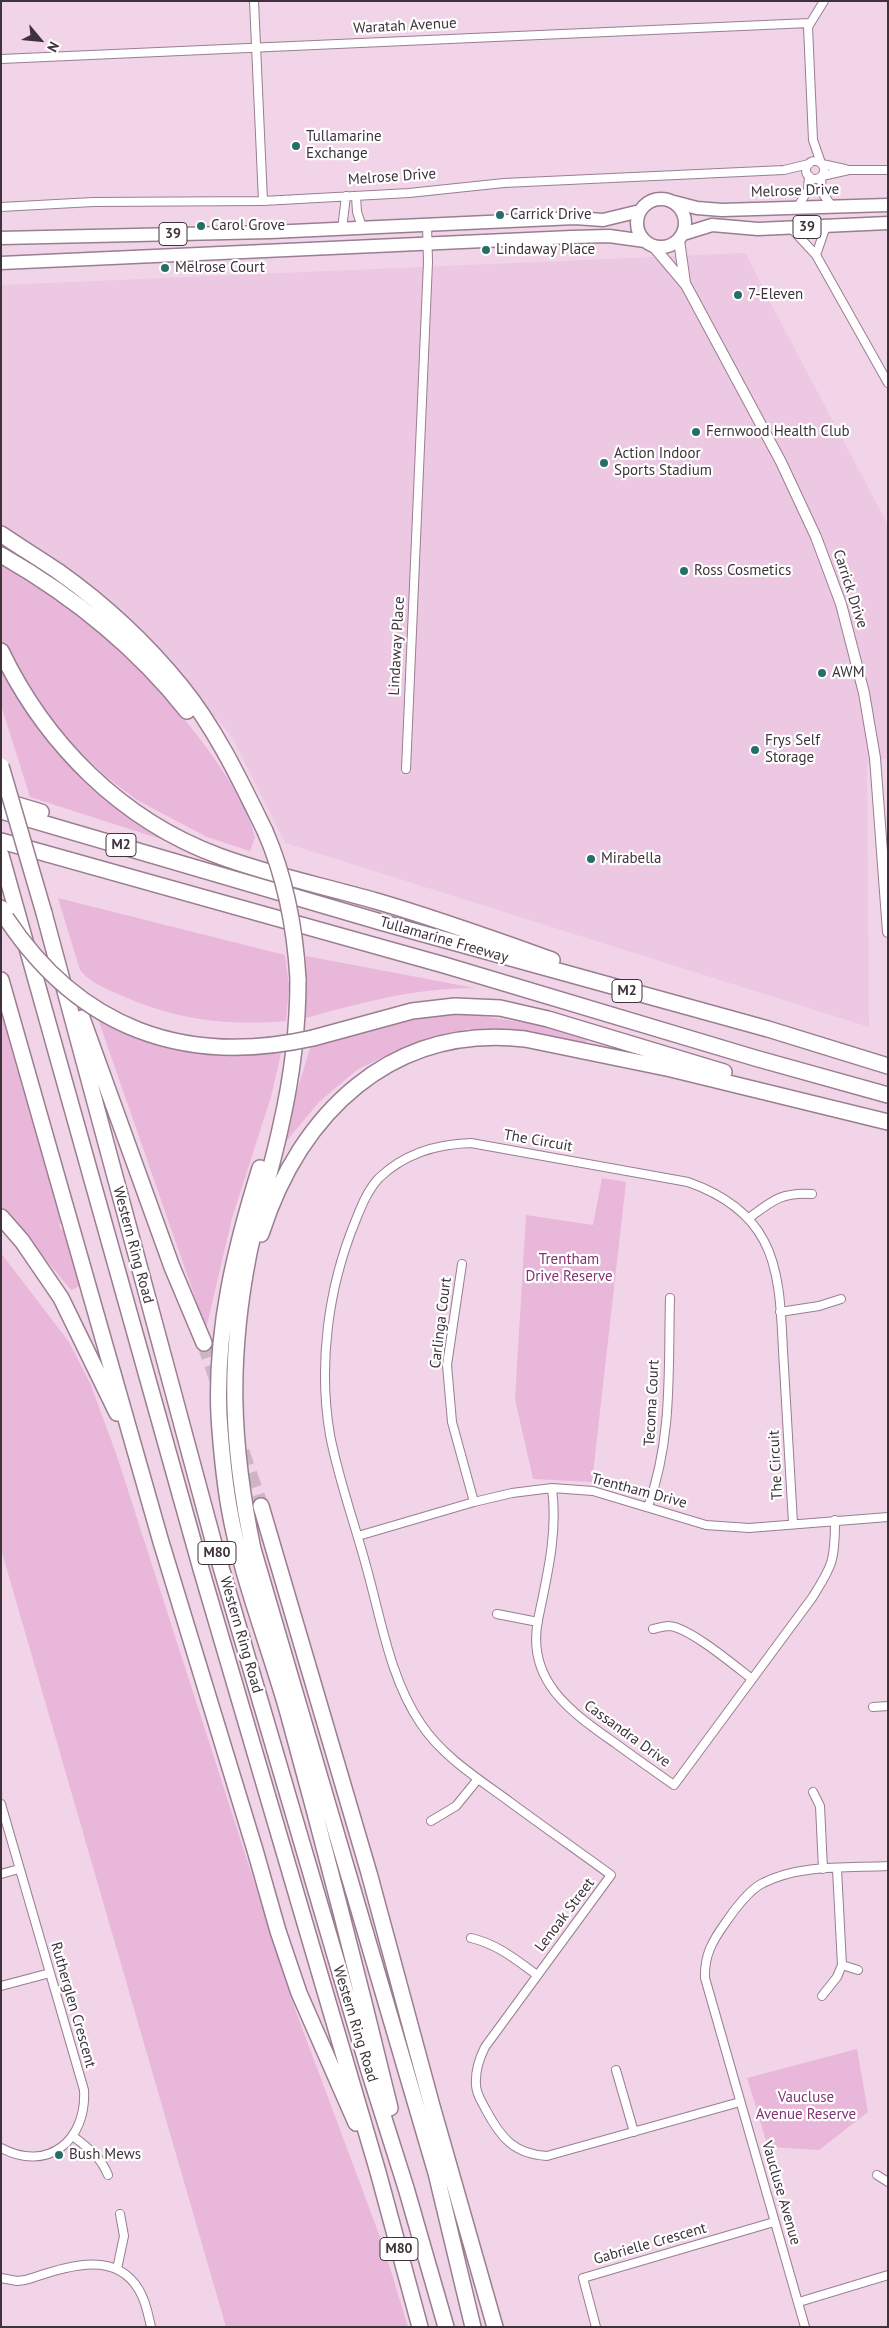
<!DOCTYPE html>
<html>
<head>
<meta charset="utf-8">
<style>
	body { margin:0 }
	#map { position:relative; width:889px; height:2328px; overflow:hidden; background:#f2d4e9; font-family:"PT Sans",sans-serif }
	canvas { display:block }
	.frame { position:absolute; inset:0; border:2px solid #3e333b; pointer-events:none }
	.north { position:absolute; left:15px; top:15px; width:50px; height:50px; -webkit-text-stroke:4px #fff; paint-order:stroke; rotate:118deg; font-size:14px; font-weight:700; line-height:20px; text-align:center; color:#3e333b }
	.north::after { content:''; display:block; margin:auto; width:18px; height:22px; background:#3e333b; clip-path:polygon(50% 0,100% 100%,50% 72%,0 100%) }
</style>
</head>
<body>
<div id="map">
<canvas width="889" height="2328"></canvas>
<div class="frame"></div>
<div class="north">N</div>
</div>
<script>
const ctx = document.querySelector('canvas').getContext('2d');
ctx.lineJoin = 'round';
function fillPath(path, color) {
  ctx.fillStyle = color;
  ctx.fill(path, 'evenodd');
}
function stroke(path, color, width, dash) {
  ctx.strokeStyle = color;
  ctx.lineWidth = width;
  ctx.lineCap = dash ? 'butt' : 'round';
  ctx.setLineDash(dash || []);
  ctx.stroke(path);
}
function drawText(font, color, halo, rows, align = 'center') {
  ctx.font = font + ' "PT Sans",sans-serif';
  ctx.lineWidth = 4.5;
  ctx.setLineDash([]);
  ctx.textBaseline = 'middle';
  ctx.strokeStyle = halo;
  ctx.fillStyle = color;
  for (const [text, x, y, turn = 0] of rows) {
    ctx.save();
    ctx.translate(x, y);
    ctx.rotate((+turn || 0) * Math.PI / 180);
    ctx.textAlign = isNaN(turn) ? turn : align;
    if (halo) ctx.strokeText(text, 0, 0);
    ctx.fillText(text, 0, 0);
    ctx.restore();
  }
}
const built = new Path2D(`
	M746,253L771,304L888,525V758L867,764L869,1027L285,843L232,737L140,628L59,565L1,525V285Z`);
const green = new Path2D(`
	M1,565C83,609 152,673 206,747C226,775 246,804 255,837L250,851L207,837L137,800L104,775L65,737L30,693L1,640Z
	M1,669C25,715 56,760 98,791C122,809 148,825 173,843L30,797L1,705Z
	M58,898L285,955L289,986L286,1021C223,1026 177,1020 118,994C105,988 89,982 80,970Z
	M306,956L475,988C415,988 364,1002 306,1018Z
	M1,1004L63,1223L59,1225L61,1230H65L80,1286L71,1290L1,1206Z
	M464,1013L550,1027L587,1040L584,1046L526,1032L468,1029L405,1046L357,1070L319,1102L279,1150L311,1045L408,1020Z
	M98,1019C159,1049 213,1062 281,1053L271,1097L232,1218L206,1329Z
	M602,1178L626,1182L592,1482L533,1479L515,1399L526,1215L593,1225Z
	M1,1253L69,1342L90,1383L117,1456L295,2009L383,2245L408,2327H226L1,1549Z
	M857,2049L868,2112L819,2150L768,2147L747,2078Z`);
const motorwayTunnel = new Path2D(`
	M204,1343L261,1506`);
const minor = new Path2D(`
	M254,1L263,201
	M1,59L809,23
	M806 170a9 9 0 1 1 18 0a9 9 0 1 1-18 0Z
	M821,163L813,140L808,27L824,1
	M822,164L845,169
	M822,176L849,170H888
	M821,177L822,193L832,206
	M356,196L357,212L362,227
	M1,207L93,202L263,201L409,193L504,183L784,170L809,164
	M797,208L808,190L809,176
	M791,228L816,255L888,383
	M342,229L346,196
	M816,255L826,226
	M406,769L428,262L427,225
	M749,1218C773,1200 782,1192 812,1194
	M462,1264L447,1365L452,1422L474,1502
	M780,1312L819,1306L841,1299
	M552,1488C558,1533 547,1576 538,1620C526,1681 571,1712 615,1743C634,1757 654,1771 674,1785L812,1598C833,1565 835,1560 835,1520
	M648,1507C673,1436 668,1371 670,1298
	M358,1536L474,1502L512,1493L552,1488L593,1491L706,1525L749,1528L888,1517
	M497,1614L538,1622
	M653,1629C658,1628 664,1626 669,1626C689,1627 735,1666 752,1679
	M873,1707L888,1706
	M813,1792L820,1806L823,1869
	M1,1804L84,2090C87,2140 48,2173 1,2148
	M431,1821L456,1806L478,1779
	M1,1874L19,1869
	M471,1938C497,1944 515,1959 537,1975
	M842,1965L858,1970
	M1,1986L50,1973
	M822,1996L837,1977L842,1965L837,1869
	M616,2070L634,2132
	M740,2102L547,2156C514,2154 501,2138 486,2110C482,2102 476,2094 476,2085C475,2071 479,2059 485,2047L611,1875C578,1851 544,1827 510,1802C479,1779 443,1757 421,1724C391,1680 382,1624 368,1573C356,1527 339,1482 330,1435C318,1365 328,1288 355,1222C361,1207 367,1191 379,1178C405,1153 436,1144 471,1143L688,1182C719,1193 748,1210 764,1241C783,1276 781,1328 784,1367C787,1419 790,1471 793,1523
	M73,2136C88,2148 101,2157 108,2175
	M877,2175L888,2182
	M117,2269L124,2236L120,2214
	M1,2278L17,2281L25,2280C62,2269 114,2247 139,2290C146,2301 148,2314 151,2327
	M799,2302L888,2275
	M596,2327L583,2278L774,2222
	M805,2327L705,1978C704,1955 713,1940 726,1922C734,1910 750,1889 763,1883C800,1864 848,1868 888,1866`);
const tertiary = new Path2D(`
	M679,240L685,283
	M653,246L686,285L781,462L816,537L841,604L864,693L875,758L888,932`);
const primary = new Path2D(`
	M637 223a24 24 0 1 1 48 0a24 24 0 1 1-48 0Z
	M674,202L697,208L722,210L888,205
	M683,234L712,225L758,229L888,223
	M1,238L270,232L575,218L603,220L640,211
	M1,263L572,237L609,236L645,241`);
const motorway = new Path2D(`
	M1,534C20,547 40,559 59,572C104,604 146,643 181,686C216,729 241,782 265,831
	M1,555C73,596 136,647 187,711
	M1,651C45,743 121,820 219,856C270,875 324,886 376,901C435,918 493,939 552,960
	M1,800L41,812
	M1,811L384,923L768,1029L888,1066
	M1,841L444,965L755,1058L888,1095
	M1,855L201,1569L378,2172L420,2327
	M1,908L6,918
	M44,913L213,1540L368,2068L406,2188L446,2327
	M298,979C298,1029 292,1077 281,1125C272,1168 258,1210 249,1253C228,1359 231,1444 253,1549L436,2173L473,2327
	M1,980L161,1542L255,1850L278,1931L299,1993L356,2123
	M82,1018L172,1267L204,1343
	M313,1038L412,1011L455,1006L500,1008L548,1019L724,1072
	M260,1168C235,1248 215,1330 219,1416C221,1446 224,1478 229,1507C241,1577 269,1645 288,1713C324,1844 358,1976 390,2108
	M1,1217L22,1241L61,1298L117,1413
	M261,1234C300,1113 391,1024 525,1039L671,1069L888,1122
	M261,1506L369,1873L432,2106L495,2327`);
const motorwayBridge = new Path2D(`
	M1,766L44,913
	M265,831C286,879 295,927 298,979
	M6,918C79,1028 184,1067 313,1038`);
const markers = [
	[296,146,5,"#256f68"],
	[500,215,5,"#256f68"],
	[201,226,5,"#256f68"],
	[486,250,5,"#256f68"],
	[165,268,5,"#256f68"],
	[738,295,5,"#256f68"],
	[696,432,5,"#256f68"],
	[604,463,5,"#256f68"],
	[684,571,5,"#256f68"],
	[822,673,5,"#256f68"],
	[755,750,5,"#256f68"],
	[591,859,5,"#256f68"],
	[59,2155,5,"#256f68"]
];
const shields = [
	[807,227,28],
	[173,234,28],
	[121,845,30],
	[627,991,30],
	[217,1553,38],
	[399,2249,38]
];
const shieldNames = [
	["39",807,227],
	["39",173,234],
	["M2",121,845],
	["M2",627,991],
	["M80",217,1553],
	["M80",399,2249]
];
const streetNames = [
	["Waratah Avenue",405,26,-3],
	["Melrose Drive",392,177,-4],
	["Melrose Drive",795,191,-2],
	["Carrick Drive",850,589,72],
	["Lindaway Place",397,646,-87],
	["Tullamarine Freeway",444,940,16],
	["The Circuit",538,1141,10],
	["Western Ring Road",133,1245,75],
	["Carlinga Court",441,1323,-83],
	["Tecoma Court",652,1403,-87],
	["The Circuit",776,1465,-93],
	["Trentham Drive",639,1491,15],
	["Western Ring Road",241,1635,74],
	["Cassandra Drive",627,1734,36],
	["Lenoak Street",565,1915,-53],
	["Rutherglen Crescent",73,2005,74],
	["Western Ring Road",355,2024,73],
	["Vaucluse Avenue",781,2193,74],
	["Gabrielle Crescent",650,2244,-16]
];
const poiNames = [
	["Tullamarine",306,137],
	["Exchange",306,154],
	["Carrick Drive",510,215],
	["Carol Grove",211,226],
	["Lindaway Place",496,250],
	["Melrose Court",175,268],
	["7-Eleven",748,295],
	["Fernwood Health Club",706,432],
	["Action Indoor",614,454],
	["Sports Stadium",614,471],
	["Ross Cosmetics",694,571],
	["AWM",832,673],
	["Frys Self",765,741],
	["Storage",765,758],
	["Mirabella",601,859],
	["Bush Mews",69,2155]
];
const parkNames = [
	["Trentham",569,1260],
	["Drive Reserve",569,1277],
	["Vaucluse",806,2098],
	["Avenue Reserve",806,2115]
];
fillPath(built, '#edc8e2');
fillPath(green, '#e8b7da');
stroke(motorwayTunnel, '#ceb4c6', 15, [15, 8]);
stroke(minor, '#997e91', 10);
stroke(tertiary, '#997e91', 12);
stroke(primary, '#997e91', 15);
stroke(motorway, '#997e91', 18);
stroke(minor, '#fff', 8);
stroke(tertiary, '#fff', 10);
stroke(primary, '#fff', 12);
stroke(motorway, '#fff', 15);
stroke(motorwayBridge, '#997e91', 18, []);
stroke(motorwayBridge, '#fff', 15);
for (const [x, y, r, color] of markers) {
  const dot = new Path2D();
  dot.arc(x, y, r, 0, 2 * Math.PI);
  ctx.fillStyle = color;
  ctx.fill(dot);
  stroke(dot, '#fff', 2);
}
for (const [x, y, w] of shields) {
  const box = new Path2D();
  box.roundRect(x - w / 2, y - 11.5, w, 23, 4);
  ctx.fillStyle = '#fff';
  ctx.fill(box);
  stroke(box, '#3e333b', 1);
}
drawText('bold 14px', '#3e333b', null, shieldNames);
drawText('15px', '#3e333b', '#fff', streetNames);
drawText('15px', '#3e333b', '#fff', poiNames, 'left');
drawText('15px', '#833472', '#fff', parkNames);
</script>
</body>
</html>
